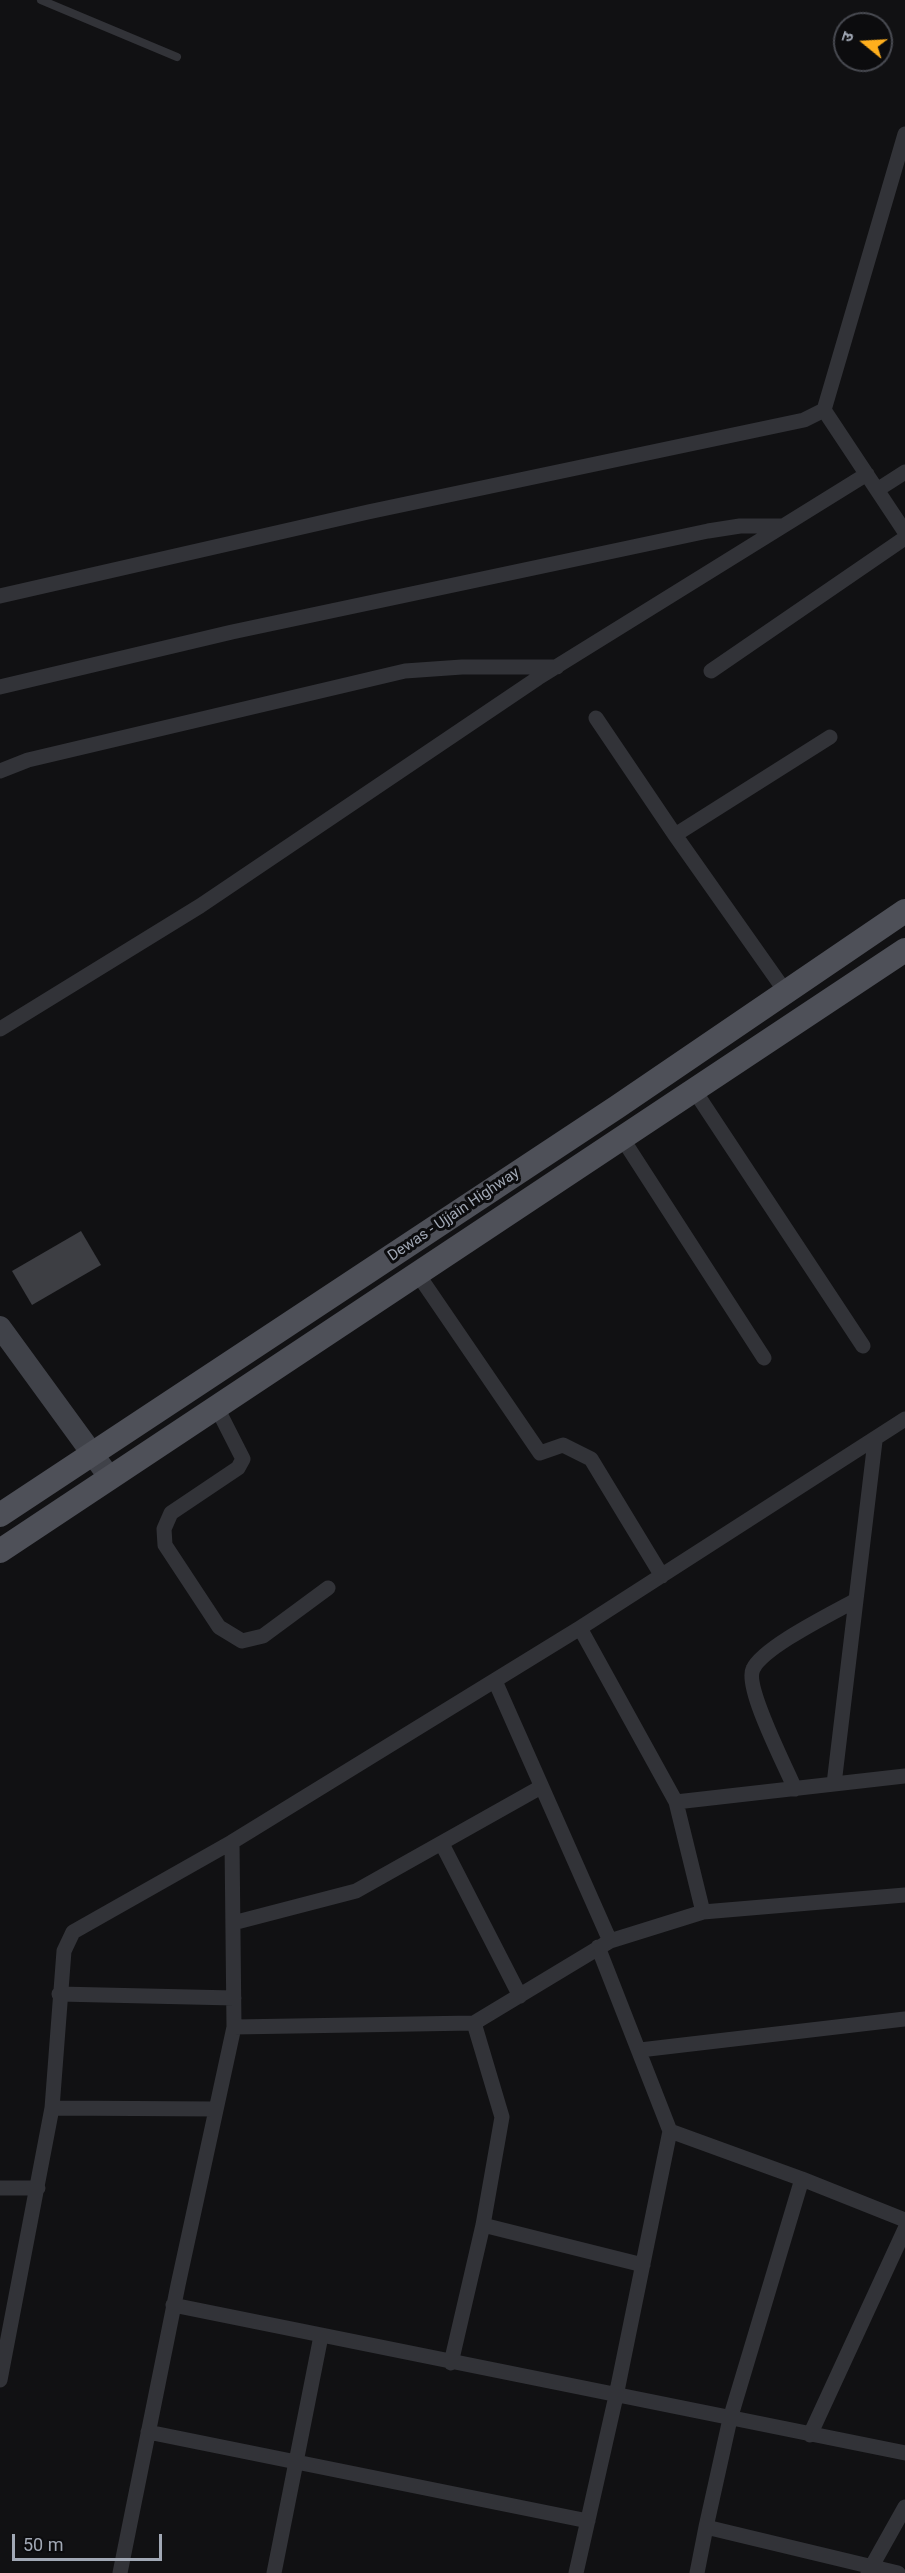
<!DOCTYPE html>
<html>
<head>
<meta charset="utf-8">
<style>
	body { margin:0 }
	#map { position:relative; width:905px; height:2573px; overflow:hidden; background:#111113; font-family:Roboto,"Noto Sans Devanagari",sans-serif }
	canvas { display:block }
	.north { position:absolute; left:833px; top:12px; width:60px; height:60px; box-sizing:border-box; background:#0c0c0e; border:2px solid #484a51; border-radius:50%; rotate:288deg; font-size:16px; font-weight:700; line-height:24px; text-align:center; color:#a1a8b5 }
	.north::after { content:''; display:block; margin:auto; width:21px; height:27px; background:#ffaf1d; clip-path:polygon(50% 0,100% 100%,50% 72%,0 100%) }
	.scale { position:absolute; left:12px; top:2534px; width:150px; height:27px; box-sizing:border-box; border:3px solid #a1a8b5; border-top:0; padding-left:8px; font-size:18px; line-height:21px; white-space:nowrap; color:#a1a8b5; -webkit-text-stroke:4px #0c0c0e; paint-order:stroke }
</style>
</head>
<body>
<div id="map">
<canvas width="905" height="2573"></canvas>
<div class="north">उ</div>
<div class="scale">50 m</div>
</div>
<script>
const ctx = document.querySelector('canvas').getContext('2d');
ctx.lineJoin = 'round';
function fillPath(path, color) {
  ctx.fillStyle = color;
  ctx.fill(path, 'evenodd');
}
function stroke(path, color, width, dash) {
  ctx.strokeStyle = color;
  ctx.lineWidth = width;
  ctx.lineCap = dash ? 'butt' : 'round';
  ctx.setLineDash(dash || []);
  ctx.stroke(path);
}
function drawText(font, color, halo, rows, align = 'center') {
  ctx.font = font + ' Roboto,sans-serif';
  ctx.lineWidth = 6;
  ctx.setLineDash([]);
  ctx.textBaseline = 'middle';
  ctx.strokeStyle = halo;
  ctx.fillStyle = color;
  for (const [text, x, y, turn = 0] of rows) {
    ctx.save();
    ctx.translate(x, y);
    ctx.rotate((+turn || 0) * Math.PI / 180);
    ctx.textAlign = isNaN(turn) ? turn : align;
    if (halo) ctx.strokeText(text, 0, 0);
    ctx.fillText(text, 0, 0);
    ctx.restore();
  }
}
const building = new Path2D(`
	M81,1231L101,1265L32,1305L12,1271Z`);
const lane = new Path2D(`
	M41,0L177,57`);
const street = new Path2D(`
	M824,410L905,532
	M877,490L905,472
	M0,596L368,512L804,420L824,410L905,134
	M711,671L905,538
	M0,687L232,632L708,531L740,526H782
	M596,718L675,835L785,991
	M0,771L28,760L405,671L462,667H557
	M675,835L830,737
	M0,1029L200,906L538,678L867,474
	M694,1090L863,1346
	M622,1138L764,1358
	M417,1273L540,1453L563,1445L591,1459L662,1576
	M216,1406L243,1459L238,1468L171,1513L164,1529L165,1545L219,1627L242,1641L263,1636L328,1588
	M580,1628L676,1802L703,1912
	M495,1681L610,1941
	M834,1784L875,1441
	M795,1789C786,1767 744,1687 753,1669C763,1647 833,1613 856,1600
	M676,1802L905,1776
	M442,1844L520,1996
	M233,1923L356,1891L541,1787
	M598,1947L670,2131L802,2179
	M59,1994L234,1998
	M234,2027L474,2023L610,1941L703,1912L905,1895
	M640,2050L905,2019
	M52,2108L216,2109
	M0,2188H38
	M483,2225L643,2265
	M173,2305L905,2453
	M451,2363L483,2225L502,2117L474,2023
	M0,2380L52,2108L64,1951L73,1932L232,1842
	M148,2432L588,2521
	M810,2435L905,2229
	M706,2527L730,2419L802,2179L905,2220
	M120,2573L178,2285L234,2027L232,1842L580,1628L905,1419
	M274,2573L321,2336
	M576,2573L616,2396L670,2131
	M697,2573L706,2527L898,2573
	M868,2573L905,2507`);
const secondary = new Path2D(`
	M0,1327L110,1478`);
const primary = new Path2D(`
	M0,1515L617,1107L905,911
	M0,1551L905,950`);
const streetNames = [
	["Dewas - Ujjain Highway",454,1215,-34]
];
fillPath(building, '#3d3e43');
stroke(lane, '#323338', 8);
stroke(street, '#323338', 15);
stroke(secondary, '#404249', 22);
stroke(primary, '#4e5058', 24);
drawText('15px', '#a1a8b5', '#0c0c0e', streetNames);
</script>
</body>
</html>
